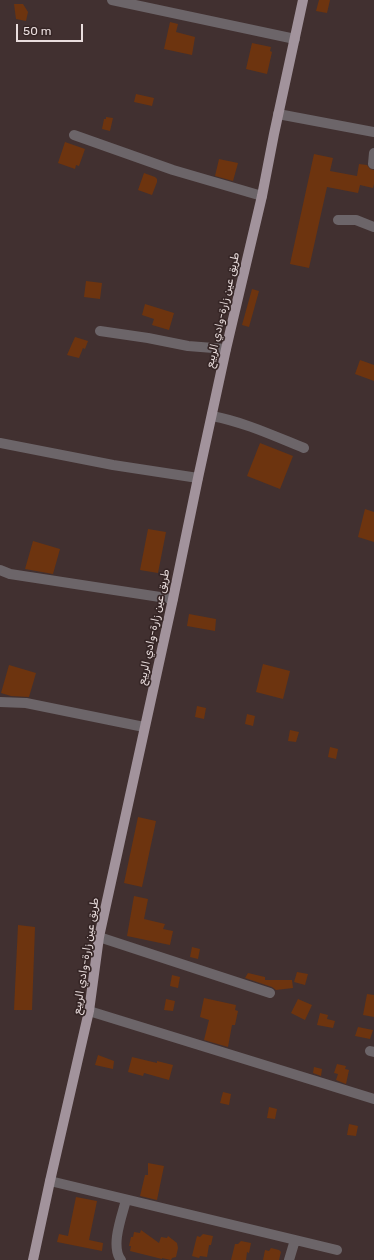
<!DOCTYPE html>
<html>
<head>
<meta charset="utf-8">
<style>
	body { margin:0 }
	#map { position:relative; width:374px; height:1260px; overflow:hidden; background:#413030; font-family:Rubik,sans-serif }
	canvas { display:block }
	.scale { position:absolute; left:16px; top:24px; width:67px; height:18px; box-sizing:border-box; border:2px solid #e9dddd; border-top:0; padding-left:5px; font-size:12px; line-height:14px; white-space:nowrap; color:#e9dddd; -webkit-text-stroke:3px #362626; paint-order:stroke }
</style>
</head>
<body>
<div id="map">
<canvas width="374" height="1260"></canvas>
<div class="scale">50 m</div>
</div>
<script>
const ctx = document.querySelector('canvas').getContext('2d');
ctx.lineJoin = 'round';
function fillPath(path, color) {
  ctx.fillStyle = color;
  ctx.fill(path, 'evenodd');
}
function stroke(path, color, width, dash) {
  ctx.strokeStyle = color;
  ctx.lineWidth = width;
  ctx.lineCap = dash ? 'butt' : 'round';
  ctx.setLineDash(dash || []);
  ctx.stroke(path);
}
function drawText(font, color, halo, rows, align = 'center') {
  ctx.font = font + ' Rubik,Vazirmatn,sans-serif';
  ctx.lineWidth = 3.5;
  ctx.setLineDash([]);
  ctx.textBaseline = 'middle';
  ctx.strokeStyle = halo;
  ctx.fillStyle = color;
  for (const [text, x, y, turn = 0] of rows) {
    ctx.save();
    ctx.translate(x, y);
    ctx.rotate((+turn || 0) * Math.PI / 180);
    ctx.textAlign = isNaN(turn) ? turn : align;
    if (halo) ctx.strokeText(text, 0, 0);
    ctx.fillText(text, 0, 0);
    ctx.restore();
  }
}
const building = new Path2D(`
	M319,0H330L327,13L316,11Z
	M14,4H23L28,12L26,21L16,19Z
	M170,22L178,24L176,32L195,37L192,55L164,49Z
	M252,43L271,47L270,51L272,52L267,74L246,69Z
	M136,94L154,98L152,106L134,102Z
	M106,117L113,118L110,131L102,129L104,119H106Z
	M65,142L85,149L79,166L76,165L75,169L58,163Z
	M314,154L333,158L330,171L357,176L359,164L367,165L370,169L374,170V184L373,188L360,185L358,193L327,187L309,268L290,264Z
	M219,159L238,163L233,181L215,176Z
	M144,173L155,177L157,179V182L152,195L138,190Z
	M86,281L102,283L100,299L84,297Z
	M252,289L259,291L249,327L242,325Z
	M145,304L174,313L169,330L152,325L154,319L142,315Z
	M75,337L88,341L85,349L83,348L79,358L67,355Z
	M360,360L374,365V381L355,374Z
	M260,443L293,456L280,489L247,476Z
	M365,509L374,512V542L358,537Z
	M148,529L166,532L158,573L140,570Z
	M33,541L60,549L53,574L25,569Z
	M189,614L216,619L215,631L187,626Z
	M263,664L290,671L283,699L256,692Z
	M9,665L36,673L29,697L11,696L1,693Z
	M197,706L206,708L204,719L195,717Z
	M247,714L255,716L253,726L245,724Z
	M290,730L299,732L296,742L288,741Z
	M330,747L338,749L336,759L328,757Z
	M138,817L156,821L142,887L124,883Z
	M134,896L148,899L144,919L165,924L163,929L173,931L170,945L127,936Z
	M18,925L35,927L32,1010H14Z
	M192,947L200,949L198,959L190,957Z
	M297,972L308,974L305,985L294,982Z
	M248,973L265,977V980H292L293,988L276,990L272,987L245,978Z
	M172,975L180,977L178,988L170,986Z
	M367,994L374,995V1017L363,1015Z
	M204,998L236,1005L235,1010L238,1011L235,1025H232L228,1047L204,1040L209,1020L200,1017Z
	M166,999L175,1001L173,1011L164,1010Z
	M298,999L312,1005L305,1020L291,1013Z
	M320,1013L328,1015L327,1019L335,1021L333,1028L317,1025Z
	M358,1027L373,1030L370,1039L355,1036Z
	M98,1055L114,1061L113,1069L95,1065Z
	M132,1057L157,1063V1061L173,1065L169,1080L144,1073L143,1076L128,1072Z
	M337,1064L346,1066L345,1069L349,1070L346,1084L336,1080L338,1074L334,1073Z
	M314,1067L322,1069L321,1076L313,1073Z
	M223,1092L231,1094L229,1105L220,1103Z
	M269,1107L277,1109L275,1119L267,1118Z
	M349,1124L358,1126L356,1136L347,1135Z
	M148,1163L164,1166L157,1200L140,1196L145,1175H148Z
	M76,1197L97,1201L89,1240L103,1243L102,1251L57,1242L59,1234L68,1236Z
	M141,1230L159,1243L161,1237L167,1238L168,1236L177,1243L178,1248L176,1257L172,1258L171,1260L162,1258V1259L130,1251L131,1246H129L131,1237H133L134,1232L140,1233Z
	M203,1234L213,1236L211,1245H209L207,1257L200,1256L199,1258L192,1256L197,1236L200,1237Z
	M241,1241L251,1243L249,1253L247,1252L246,1260H231L235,1244H238Z
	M271,1248L279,1250L281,1252L279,1260H263L265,1250L269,1251Z`);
const minor = new Path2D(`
	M112,0L295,39
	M278,114L374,132
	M74,135L173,170L262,196
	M373,164L374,153
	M338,220H356L374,227
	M100,331L148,338L188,346L226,349
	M212,416C244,422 274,436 304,448
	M0,443L113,465L198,478
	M0,570L10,574L173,599
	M0,702L26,703L144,727
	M99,937L270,993
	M89,1011L374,1099
	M370,1051L374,1052
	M50,1181L337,1250
	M121,1260C110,1246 122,1216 126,1200
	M289,1260L295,1240`);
const major = new Path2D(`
	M33,1260L50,1181L89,1011L99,937L173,599L198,478L226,349L262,196L274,134L303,0`);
const streetNames = [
	["طريق عين زارة-وادي الربيع",223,310,-77],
	["طريق عين زارة-وادي الربيع",154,627,-78],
	["طريق عين زارة-وادي الربيع",86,956,-81]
];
fillPath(building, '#6d340f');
stroke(minor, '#6c6569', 10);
stroke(major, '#a2939c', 10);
drawText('11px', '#e9dddd', '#362626', streetNames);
</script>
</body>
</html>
